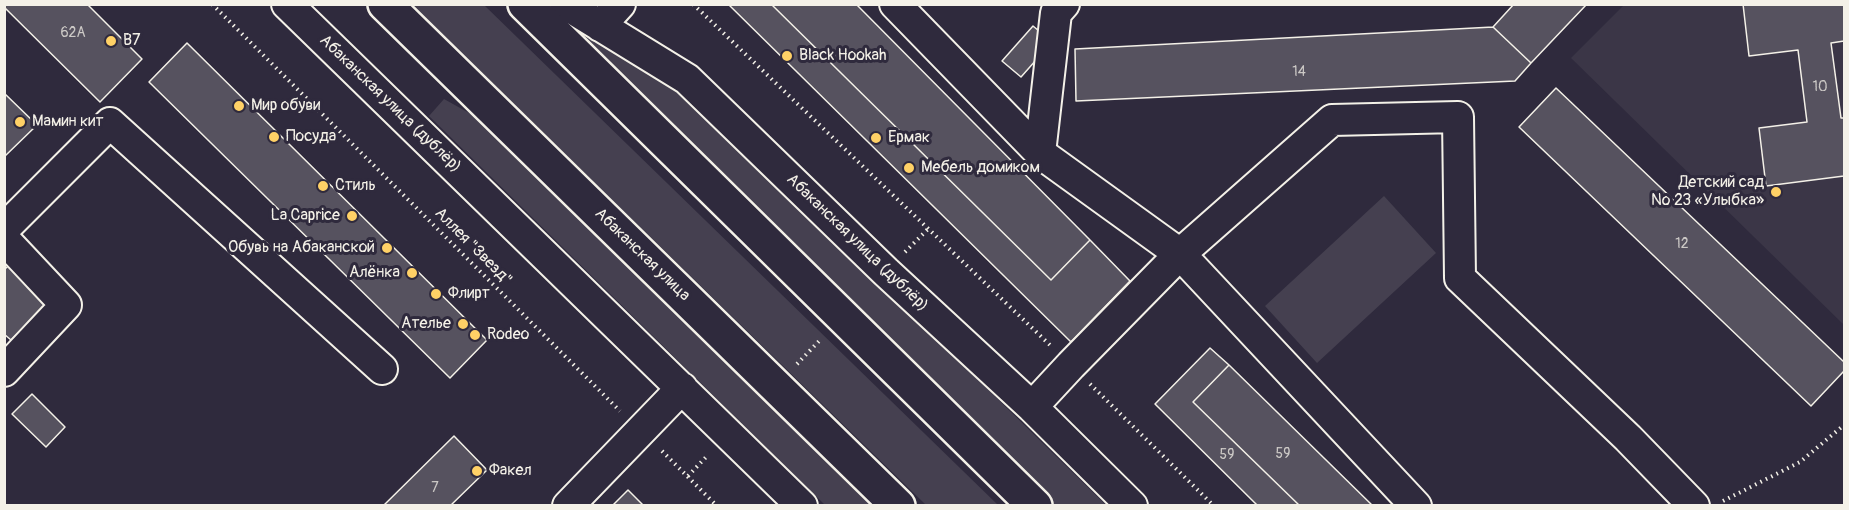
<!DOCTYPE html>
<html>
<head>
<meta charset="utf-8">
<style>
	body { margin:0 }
	#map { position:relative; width:1849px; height:510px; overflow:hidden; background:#2f2a3d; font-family:Pangolin,sans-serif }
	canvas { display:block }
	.frame { position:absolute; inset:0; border:6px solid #f4f1e8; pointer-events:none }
</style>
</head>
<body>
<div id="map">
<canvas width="1849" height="510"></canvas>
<div class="frame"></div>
</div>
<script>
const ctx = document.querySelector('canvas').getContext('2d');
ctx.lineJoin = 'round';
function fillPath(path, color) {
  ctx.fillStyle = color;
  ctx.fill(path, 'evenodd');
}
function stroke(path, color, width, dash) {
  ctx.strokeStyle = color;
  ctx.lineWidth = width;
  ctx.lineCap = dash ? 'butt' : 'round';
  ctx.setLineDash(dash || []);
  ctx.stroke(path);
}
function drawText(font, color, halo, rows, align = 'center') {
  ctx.font = font + ' Pangolin,sans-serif';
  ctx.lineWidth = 6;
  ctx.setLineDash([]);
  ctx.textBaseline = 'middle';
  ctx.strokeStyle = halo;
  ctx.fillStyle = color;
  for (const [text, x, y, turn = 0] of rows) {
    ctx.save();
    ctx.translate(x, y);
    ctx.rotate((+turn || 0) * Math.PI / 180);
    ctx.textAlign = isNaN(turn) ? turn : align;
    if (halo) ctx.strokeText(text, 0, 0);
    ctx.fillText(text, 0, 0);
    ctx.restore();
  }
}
const built = new Path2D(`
	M1624,5H1844V325L1571,58Z`);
const green = new Path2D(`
	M412,5H484L998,505H926Z
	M550,13L573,18L695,103L1106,505H1052Z
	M444,99L496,128L879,505H825L429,116Z
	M1384,196L1436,253L1317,363L1265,306Z`);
const building = new Path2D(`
	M6,4H87L142,59L100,102L4,7Z
	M728,4H771L1051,280L1090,240L1130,281L1071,342Z
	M771,4H856L1090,240L1051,280Z
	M1514,4H1587L1531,63L1493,27Z
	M1743,4H1844V41L1831,43L1841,118H1844V176L1766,186L1759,128L1807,122L1798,50L1749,56Z
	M1033,26L1052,42L1021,77L1002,61Z
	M1493,27L1531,63L1515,81L1076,101L1075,49Z
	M187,43L487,340L450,378L149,82Z
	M1556,88L1844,362V371L1811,406L1519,127Z
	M4,93L37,125L4,157Z
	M14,260L52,299L11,340L4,334V270Z
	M1210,348L1229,365L1193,402L1300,506H1258L1155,404Z
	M1229,365L1373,506H1300L1193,402Z
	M32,394L65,427L46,447L12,414Z
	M454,436L487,470L450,506H383Z
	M628,490L644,506H612Z`);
const path = new Path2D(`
	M212,4L620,411
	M693,4L1051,346
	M905,252L929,228
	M797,364L821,339
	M1090,384L1214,506
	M662,451L717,506
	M688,476L708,455
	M1723,501L1800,462L1844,425`);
const minor = new Path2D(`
	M287,4L802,506
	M565,4L687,79L886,272L1032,407L1132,506
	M895,4L1040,153L1180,254L1416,506
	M600,26L620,4
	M1040,153L1056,13L1064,4
	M4,229L110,123L382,369
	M4,239L66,305L4,371
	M1032,407L1071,365L1180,254L1332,120L1458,117L1460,278L1628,438L1694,506
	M568,506L682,388`);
const major = new Path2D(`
	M385,4L898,506
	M525,4L1035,506`);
const markers = [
	[111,41,6,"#ffd166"],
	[787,56,6,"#ffd166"],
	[239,106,6,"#ffd166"],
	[20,122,6,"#ffd166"],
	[274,137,6,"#ffd166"],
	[876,138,6,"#ffd166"],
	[909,168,6,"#ffd166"],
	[323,186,6,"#ffd166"],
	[1776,192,6,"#ffd166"],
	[352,216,6,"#ffd166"],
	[387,248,6,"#ffd166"],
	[412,273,6,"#ffd166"],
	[436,294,6,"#ffd166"],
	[463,324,6,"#ffd166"],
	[475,335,6,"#ffd166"],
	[477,471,6,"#ffd166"]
];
const numberNames = [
	["62А",73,33],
	["14",1299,72],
	["10",1820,87],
	["12",1682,244],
	["59",1283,454],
	["59",1227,455],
	["7",435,488]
];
const poiNames = [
	["В7",123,41],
	["Black Hookah",799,56],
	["Мир обуви",251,106],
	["Мамин кит",32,122],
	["Посуда",286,137],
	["Ермак",888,138],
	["Мебель домиком",921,168],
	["Детский сад",1764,183,"right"],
	["№ 23 «Улыбка»",1764,201,"right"],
	["Стиль",335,186],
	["La Caprice",340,216,"right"],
	["Обувь на Абаканской",375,248,"right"],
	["Алёнка",400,273,"right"],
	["Флирт",448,294],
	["Ателье",451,324,"right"],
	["Rodeo",487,335],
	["Факел",489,471]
];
const streetNames = [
	["Абаканская улица (дублёр)",390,104,44],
	["Абаканская улица (дублёр)",857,243,44],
	["Аллея \"Звезд\"",473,247,45],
	["Абаканская улица",642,255,44]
];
fillPath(built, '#3b3647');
fillPath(green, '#454050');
fillPath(building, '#56525f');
stroke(building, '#f4f1e8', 1.5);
stroke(minor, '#f4f1e8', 34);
stroke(major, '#f4f1e8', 38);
stroke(path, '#f4f1e8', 4, [1.5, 4.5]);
stroke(minor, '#2f2a3d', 30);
stroke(major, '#2f2a3d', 33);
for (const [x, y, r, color] of markers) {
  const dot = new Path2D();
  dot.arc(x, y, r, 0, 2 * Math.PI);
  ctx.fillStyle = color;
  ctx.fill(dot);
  stroke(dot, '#2f2a3d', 2);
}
drawText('14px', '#ccc9c6', null, numberNames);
drawText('16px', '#f4f1e8', '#2f2a3d', poiNames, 'left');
drawText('16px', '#f4f1e8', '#2f2a3d', streetNames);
</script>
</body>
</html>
